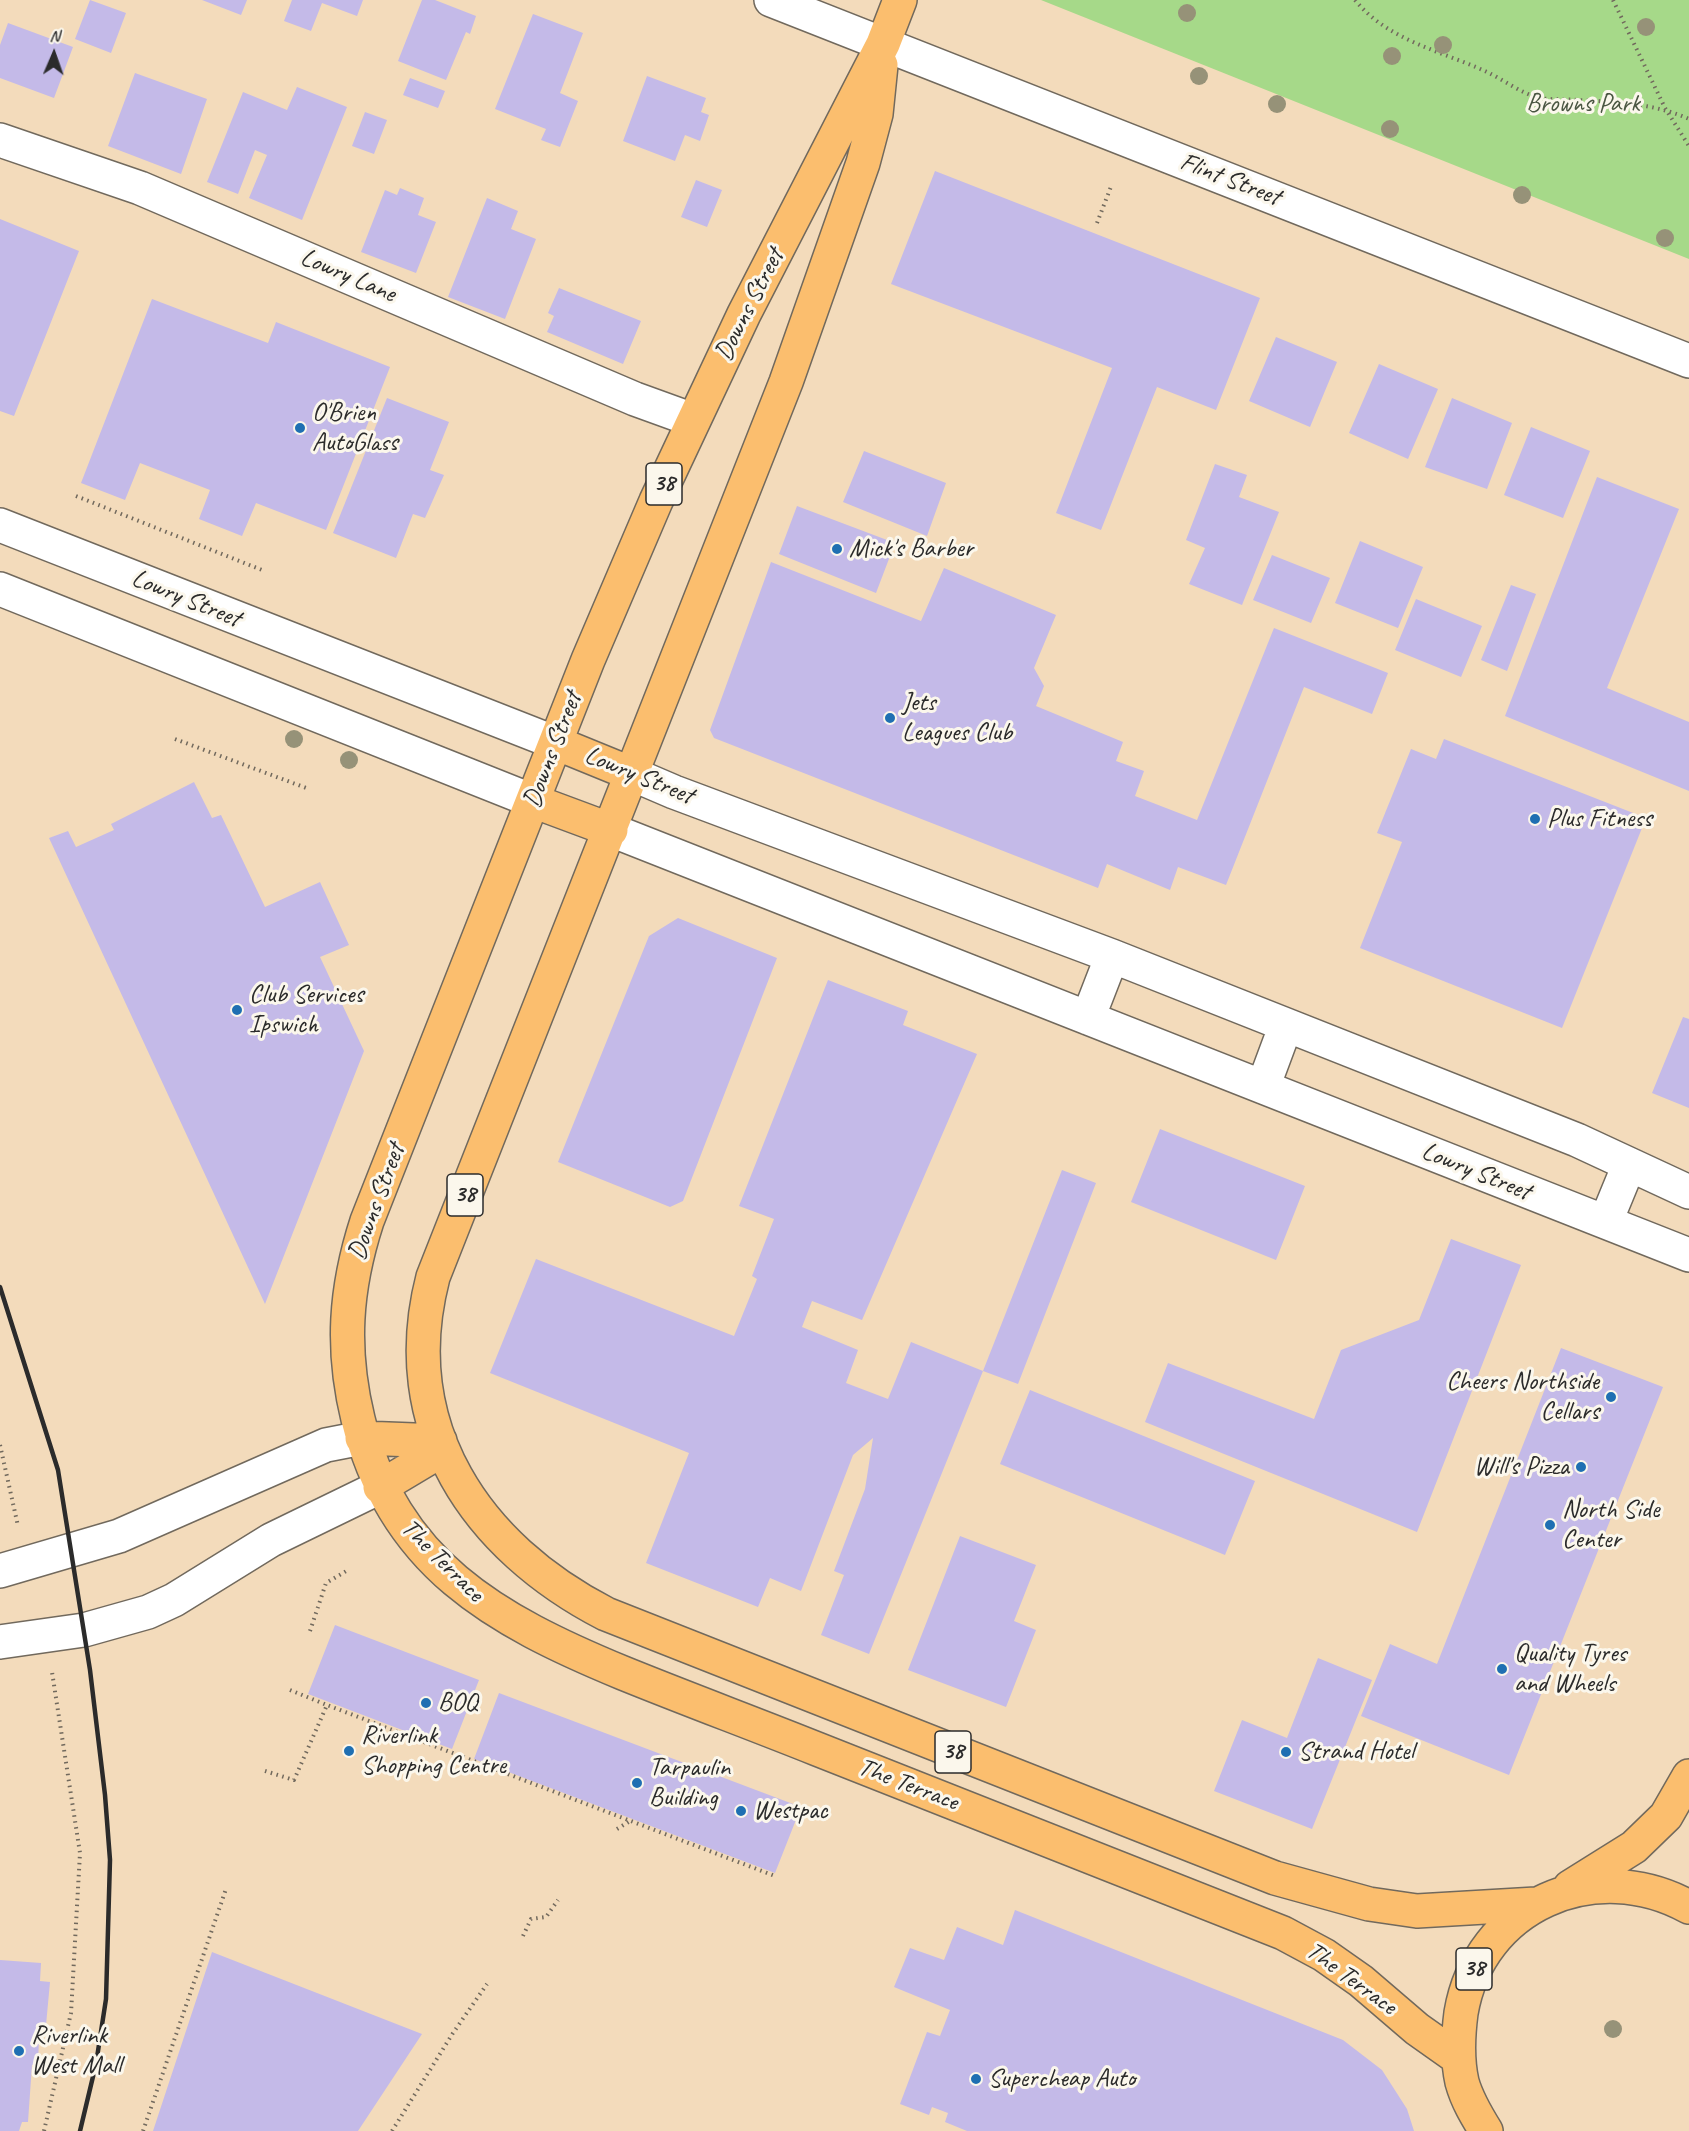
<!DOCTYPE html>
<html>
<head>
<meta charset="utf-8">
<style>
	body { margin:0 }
	#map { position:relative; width:1689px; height:2131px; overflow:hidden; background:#f3dbbb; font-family:Caveat,sans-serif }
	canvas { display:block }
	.north { position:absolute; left:24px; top:24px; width:60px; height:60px; -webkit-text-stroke:4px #fbf7ec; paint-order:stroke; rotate:2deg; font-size:16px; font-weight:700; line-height:24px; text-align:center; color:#2b2b2b }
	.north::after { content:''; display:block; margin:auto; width:21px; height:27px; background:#2b2b2b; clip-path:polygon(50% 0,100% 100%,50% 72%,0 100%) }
</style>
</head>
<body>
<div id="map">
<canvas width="1689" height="2131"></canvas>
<div class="north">N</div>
</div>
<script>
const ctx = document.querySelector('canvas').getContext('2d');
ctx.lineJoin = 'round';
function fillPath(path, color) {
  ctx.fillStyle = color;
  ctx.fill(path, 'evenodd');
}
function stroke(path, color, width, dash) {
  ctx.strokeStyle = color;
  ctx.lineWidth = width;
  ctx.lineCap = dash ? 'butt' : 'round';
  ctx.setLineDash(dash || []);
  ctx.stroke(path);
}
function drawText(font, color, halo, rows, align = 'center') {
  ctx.font = font + ' Caveat,sans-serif';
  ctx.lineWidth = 6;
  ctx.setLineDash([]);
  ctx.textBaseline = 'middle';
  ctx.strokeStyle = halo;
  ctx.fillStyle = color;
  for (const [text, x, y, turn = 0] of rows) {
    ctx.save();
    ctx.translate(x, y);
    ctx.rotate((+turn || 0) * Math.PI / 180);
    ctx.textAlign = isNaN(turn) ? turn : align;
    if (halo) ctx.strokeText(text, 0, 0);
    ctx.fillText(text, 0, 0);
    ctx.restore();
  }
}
const green = new Path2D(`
	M1041,0H1689V259Z`);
const building = new Path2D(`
	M90,0L126,13L111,53L75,39Z
	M202,0H247L241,15Z
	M292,0H363L357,16L322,3L311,31L284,21Z
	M422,0H435L476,16L470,34L466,32L446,80L398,61Z
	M533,14L583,33L560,93L578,101L560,147L541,140L546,129L495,109Z
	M8,23L73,47L54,98L0,78V45Z
	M135,73L207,99L181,174L108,146Z
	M647,76L706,98L701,112L709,115L700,141L685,135L675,161L623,141Z
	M410,78L445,91L438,108L403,95Z
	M297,87L347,107L302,220L249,198L267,155L255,150L238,194L207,182L243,92L287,110Z
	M365,112L387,120L374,154L352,146Z
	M935,171L1260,298L1216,410L1157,387L1101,530L1056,513L1112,368L891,284Z
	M696,180L722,190L707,227L681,217Z
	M400,188L424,198L418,215L436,222L416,273L361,252L385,190L397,195Z
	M487,198L518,211L511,229L536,239L505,319L448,297Z
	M0,219L79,251L14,416L0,411Z
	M559,288L641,321L623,364L547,332L554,316L548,313Z
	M152,299L268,343L276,322L390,367L326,530L256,503L242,536L199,519L210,490L140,463L125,500L81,483Z
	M1276,337L1337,362L1310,427L1249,401Z
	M1379,364L1438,389L1408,459L1349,433Z
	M387,398L449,422L430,470L444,475L425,518L413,514L396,558L333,533Z
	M1452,398L1512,423L1487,489L1425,467Z
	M1531,427L1590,451L1563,518L1504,495Z
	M864,451L946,483L927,536L843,502Z
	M1215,464L1247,475L1239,497L1279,512L1242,605L1189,584L1205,548L1186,540Z
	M1597,477L1679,509L1607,688L1689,722V791L1505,716Z
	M797,506L895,543L876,593L779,554Z
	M1360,541L1423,567L1398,628L1335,603Z
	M1272,555L1330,578L1311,623L1253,600Z
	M771,562L921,621L944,568L1056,615L1034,668L1044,686L1036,706L1123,742L1116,761L1144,771L1135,796L1197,820L1274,628L1388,673L1372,714L1304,687L1226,885L1178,867L1170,890L1107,864L1098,888L714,738L710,730Z
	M1511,585L1536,594L1507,671L1481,660Z
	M1416,599L1482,626L1461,677L1395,650Z
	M1444,739L1646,818L1562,1028L1360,948L1402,842L1377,833L1411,749L1436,759Z
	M194,782L212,818L221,815L265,907L320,882L349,945L320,957L364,1051L265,1304L49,838L68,831L76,847L114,830L111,824Z
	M678,918L777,958L683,1201L670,1207L558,1162L649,936Z
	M828,980L908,1011L903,1025L977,1054L862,1320L812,1301L802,1327L858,1350L846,1383L888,1399L911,1342L983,1371L869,1654L821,1635L844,1575L834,1571L865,1489L873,1438L853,1455L801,1591L770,1578L758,1607L646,1563L689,1453L490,1373L536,1259L734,1336L757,1279L752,1276L774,1219L739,1206Z
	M1683,1017L1689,1019V1108L1652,1093Z
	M1160,1129L1305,1186L1276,1260L1131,1202Z
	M1062,1170L1096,1183L1018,1384L983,1371Z
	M1451,1239L1521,1265L1417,1532L1145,1422L1168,1363L1314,1419L1341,1350L1419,1320Z
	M1561,1348L1663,1387L1509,1775L1361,1716L1390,1644L1437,1664Z
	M1030,1390L1255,1481L1225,1555L1000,1464Z
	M960,1536L1036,1565L1014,1621L1036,1630L1006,1707L908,1670Z
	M335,1625L479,1680L452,1749L308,1694Z
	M1318,1658L1372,1680L1312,1829L1214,1791L1242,1720L1287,1738Z
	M499,1693L801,1807L775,1873L474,1759Z
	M1015,1910L1343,2040L1382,2070L1407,2109L1414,2131H967L945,2122L948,2113L932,2107L929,2115L900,2104L927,2032L940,2036L950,2010L894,1987L910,1948L944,1960L957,1927L1003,1945Z
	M212,1952L422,2034L358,2131H153Z
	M0,1960L41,1963L40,1981L50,1982L45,2036L39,2037L38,2065H32L28,2122H22L19,2131H0Z`);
const path = new Path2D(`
	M1355,0C1388,41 1442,51 1487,72C1504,80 1522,94 1540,98C1552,100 1565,99 1577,100C1616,102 1653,103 1689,119
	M1613,0L1665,108L1689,146
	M1097,223L1112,184
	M76,496L262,570
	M175,739L309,789
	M0,1445L18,1526
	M310,1631L326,1583L348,1570
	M290,1690L327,1705
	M265,1771L294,1780L327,1705L775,1876
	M617,1829L630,1821
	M523,1936L531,1919L546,1917L558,1900
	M44,2131L71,2013L80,1853L52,1672
	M143,2131L226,1889
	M392,2131L453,2033L487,1984`);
const minor = new Path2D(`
	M771,0L1689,361
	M0,140L140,188L635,399L693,420
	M0,525L556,743
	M0,589L533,801
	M632,774L674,792L1112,956L1577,1140L1689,1192
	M611,830L1689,1255
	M1088,1018L1112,956
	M1263,1087L1286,1025
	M1606,1221L1629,1165
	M0,1571L119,1536L326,1445L362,1438
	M0,1642L84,1630L148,1612L174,1600L271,1540L380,1487`);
const major = new Path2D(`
	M900,0L883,44L744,314L656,501L588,660L367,1221C345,1289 341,1349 358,1419C393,1564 495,1620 623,1673C687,1699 752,1723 817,1749C972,1811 1128,1871 1283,1933L1324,1955L1361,1981L1417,2029L1458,2058
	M881,65L876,114L863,163L786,382L433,1277C394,1427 476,1547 606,1614L1275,1878L1369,1904L1417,1911L1536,1904
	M556,743L632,774
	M533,801L611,830
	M362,1438L440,1441
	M380,1487L442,1450
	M1570,1887L1634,1847L1666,1816L1689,1776
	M1486,2131C1476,2115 1467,2100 1462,2082C1457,2060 1458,2036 1461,2013C1479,1905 1595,1855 1689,1907`);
const rail = new Path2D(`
	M0,1287L58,1470L90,1670L105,1795L110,1860L106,1999L96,2064L80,2131`);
const trees = [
	[1187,13],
	[1646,27],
	[1443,45],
	[1392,56],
	[1199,76],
	[1277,104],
	[1390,129],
	[1522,195],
	[1665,238],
	[294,739],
	[349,760],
	[1613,2029]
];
const markers = [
	[300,428,6,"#1f6fb2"],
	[837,549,6,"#1f6fb2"],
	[890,718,6,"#1f6fb2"],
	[1535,819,6,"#1f6fb2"],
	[237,1010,6,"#1f6fb2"],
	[1611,1397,6,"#1f6fb2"],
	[1581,1467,6,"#1f6fb2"],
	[1550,1525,6,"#1f6fb2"],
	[1502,1669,6,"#1f6fb2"],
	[426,1703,6,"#1f6fb2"],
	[349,1751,6,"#1f6fb2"],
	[1286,1752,6,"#1f6fb2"],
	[637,1783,6,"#1f6fb2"],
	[741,1811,6,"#1f6fb2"],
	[19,2051,6,"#1f6fb2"],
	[976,2079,6,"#1f6fb2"]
];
const shields = [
	[664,484,36],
	[465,1195,36],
	[953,1752,36],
	[1474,1969,36]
];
const shieldNames = [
	["38",664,484],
	["38",465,1195],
	["38",953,1752],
	["38",1474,1969]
];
const parkNames = [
	["Browns Park",1583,104]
];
const streetNames = [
	["Flint Street",1230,180,21],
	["Lowry Lane",348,276,23],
	["Downs Street",750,305,-63],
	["Lowry Street",186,599,22],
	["Downs Street",553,750,-69],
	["Lowry Street",639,776,22],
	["Lowry Street",1476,1172,22],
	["Downs Street",377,1202,-70],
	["The Terrace",442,1561,45],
	["The Terrace",908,1785,21],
	["The Terrace",1351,1979,36]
];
const poiNames = [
	["O'Brien",312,413],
	["AutoGlass",312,443],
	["Mick's Barber",849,549],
	["Jets",902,703],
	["Leagues Club",902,733],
	["Plus Fitness",1547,819],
	["Club Services",249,995],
	["Ipswich",249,1025],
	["Cheers Northside",1599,1382,"right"],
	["Cellars",1599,1412,"right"],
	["Will's Pizza",1569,1467,"right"],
	["North Side",1562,1510],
	["Center",1562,1540],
	["Quality Tyres",1514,1654],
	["and Wheels",1514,1684],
	["BOQ",438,1703],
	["Riverlink",361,1736],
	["Shopping Centre",361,1766],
	["Strand Hotel",1298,1752],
	["Tarpaulin",649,1768],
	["Building",649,1798],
	["Westpac",753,1811],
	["Riverlink",31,2036],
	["West Mall",31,2066],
	["Supercheap Auto",988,2079]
];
fillPath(green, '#a6d989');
fillPath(building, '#c4bae8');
stroke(minor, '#71695d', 36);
stroke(major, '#71695d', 36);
stroke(path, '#71695d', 4, [1.5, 4.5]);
stroke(minor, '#fff', 33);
stroke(major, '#fbbe6e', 33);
stroke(rail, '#2b2b2b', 4.5);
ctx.fillStyle = '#969278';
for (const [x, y] of trees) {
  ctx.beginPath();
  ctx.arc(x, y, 9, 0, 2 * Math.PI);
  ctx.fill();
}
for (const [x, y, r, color] of markers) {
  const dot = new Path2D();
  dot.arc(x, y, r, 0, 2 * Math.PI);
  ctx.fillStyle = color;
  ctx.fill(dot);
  stroke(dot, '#fbf7ec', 2);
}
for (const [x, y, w] of shields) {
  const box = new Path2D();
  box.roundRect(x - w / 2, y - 21, w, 42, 4.5);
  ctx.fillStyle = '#fbf7ec';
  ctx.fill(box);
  stroke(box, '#2b2b2b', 1.5);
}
drawText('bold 24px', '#2b2b2b', null, shieldNames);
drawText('26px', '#4a5642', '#fbf7ec', parkNames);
drawText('26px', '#2b2b2b', '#fbf7ec', streetNames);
drawText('26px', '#2b2b2b', '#fbf7ec', poiNames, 'left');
</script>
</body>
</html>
